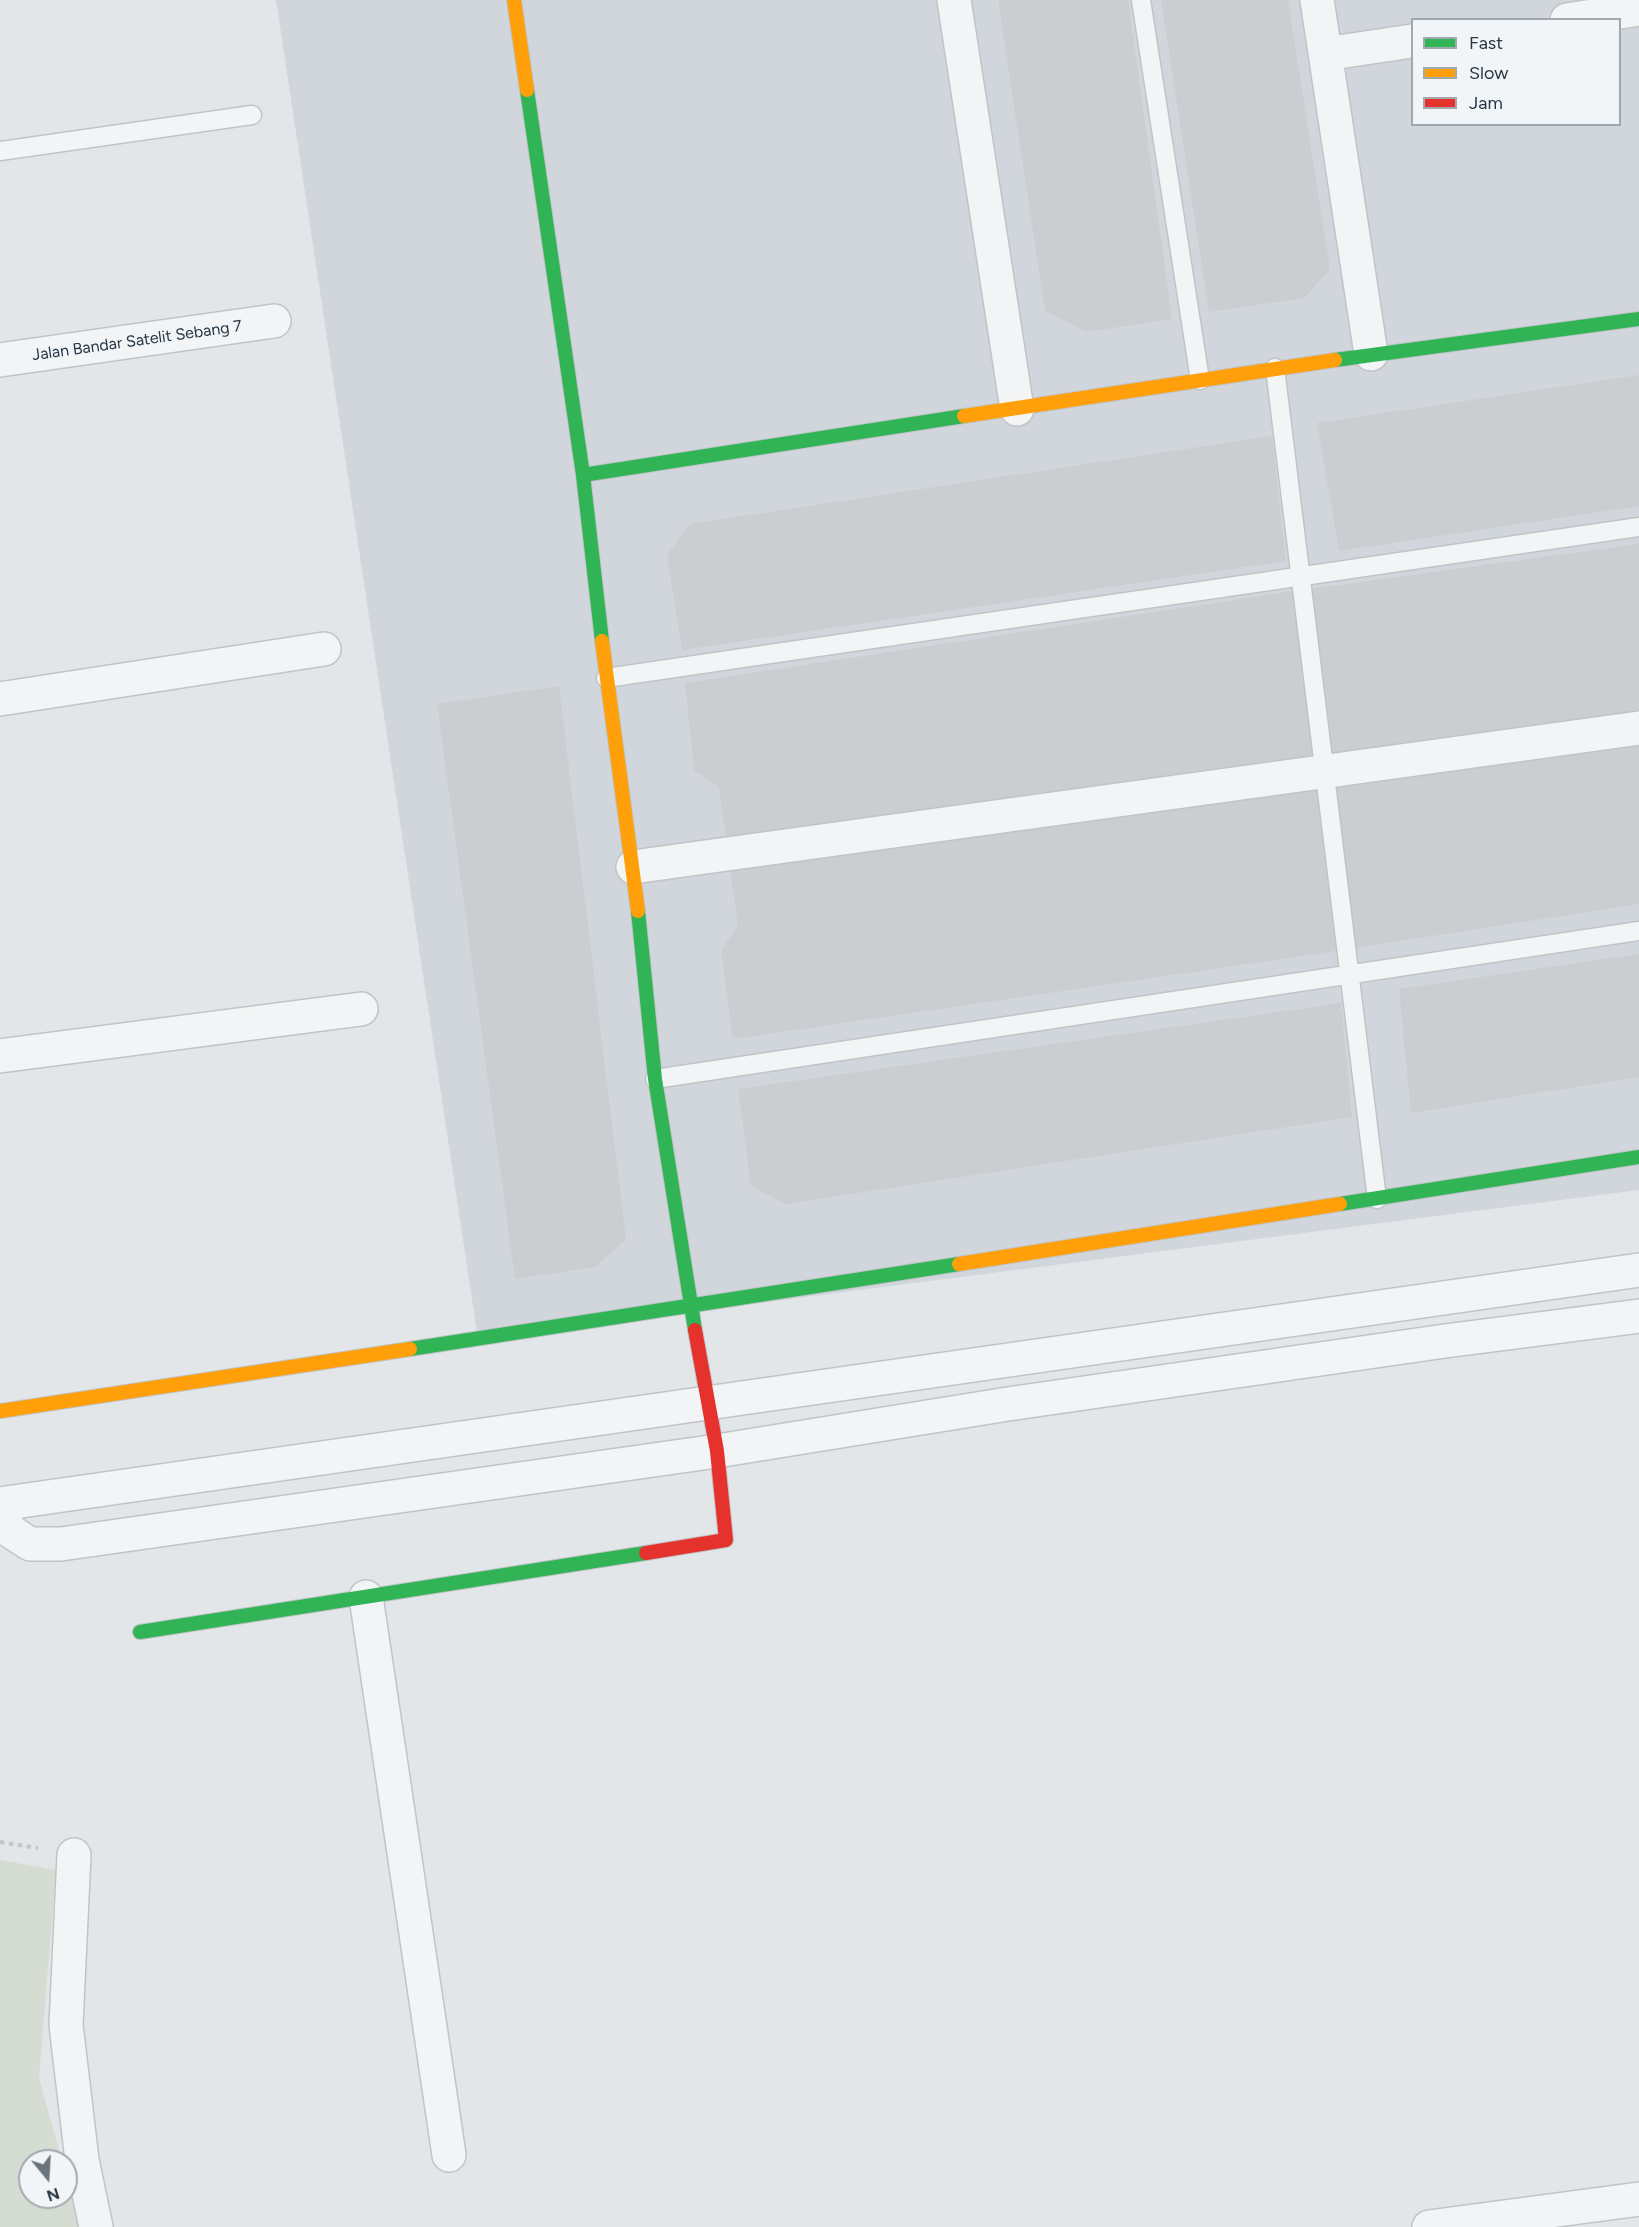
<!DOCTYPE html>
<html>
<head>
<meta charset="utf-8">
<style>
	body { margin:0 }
	#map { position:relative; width:1639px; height:2227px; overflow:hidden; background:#e3e6e9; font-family:Figtree,sans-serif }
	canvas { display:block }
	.legend { position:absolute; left:1411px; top:18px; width:210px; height:108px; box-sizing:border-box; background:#f1f5f8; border:2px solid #a1a9b0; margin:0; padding:8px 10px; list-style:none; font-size:18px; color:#283643 }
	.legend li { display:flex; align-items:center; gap:12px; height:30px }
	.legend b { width:30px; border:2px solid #a1a9b0 }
	.north { position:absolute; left:18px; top:2149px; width:60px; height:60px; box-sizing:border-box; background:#f1f5f8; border:2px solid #a1a9b0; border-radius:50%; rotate:162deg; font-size:16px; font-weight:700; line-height:24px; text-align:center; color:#283643 }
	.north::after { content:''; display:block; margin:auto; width:21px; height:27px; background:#69747d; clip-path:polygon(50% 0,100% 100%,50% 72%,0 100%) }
</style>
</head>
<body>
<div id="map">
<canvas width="1639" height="2227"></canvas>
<ul class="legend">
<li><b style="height:8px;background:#30b455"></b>Fast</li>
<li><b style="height:8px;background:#ff9f0a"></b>Slow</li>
<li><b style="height:8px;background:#e5322d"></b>Jam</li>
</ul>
<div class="north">N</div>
</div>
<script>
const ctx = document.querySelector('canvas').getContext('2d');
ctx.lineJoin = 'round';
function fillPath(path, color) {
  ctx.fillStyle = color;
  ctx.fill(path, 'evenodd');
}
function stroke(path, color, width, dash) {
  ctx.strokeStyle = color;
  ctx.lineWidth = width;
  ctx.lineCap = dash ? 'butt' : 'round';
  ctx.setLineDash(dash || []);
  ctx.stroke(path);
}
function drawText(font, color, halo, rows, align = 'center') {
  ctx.font = font + ' Figtree,sans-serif';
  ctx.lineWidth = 5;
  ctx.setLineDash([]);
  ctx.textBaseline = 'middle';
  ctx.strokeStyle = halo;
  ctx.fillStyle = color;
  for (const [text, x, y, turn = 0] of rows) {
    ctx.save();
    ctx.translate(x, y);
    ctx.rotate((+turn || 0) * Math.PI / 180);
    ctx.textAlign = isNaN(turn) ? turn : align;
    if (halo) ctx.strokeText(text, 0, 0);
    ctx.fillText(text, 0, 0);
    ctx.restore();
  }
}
const built = new Path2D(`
	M276,0H1639V1190L478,1339ZM1412,20H1620V124H1412Z`);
const green = new Path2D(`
	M0,1860L56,1870L39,2078L62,2161H30V2197H66V2177L80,2227H0Z`);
const building = new Path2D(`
	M998,0H1128L1172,319L1086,332L1045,311Z
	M1161,0H1288L1330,270L1304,298L1209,312Z
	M1639,375V506L1339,551L1317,423Z
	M1272,436L1286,561L682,650L667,555L690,524Z
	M1639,544V904L1303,956L733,1039L721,951L738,925L719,787L694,770L685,683L1280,593Z
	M559,686L626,1240L595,1267L515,1279L437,704Z
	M1639,954V1077L1411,1113L1399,989Z
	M1341,1003L1352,1117L785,1204L751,1186L738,1089Z`);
const path = new Path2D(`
	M0,1842L38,1848`);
const lane = new Path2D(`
	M1141,0L1200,380
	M0,151L252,115
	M1275,368L1377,1199
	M606,678L1639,527
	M655,1079L1639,931`);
const street = new Path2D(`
	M954,0L1017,409
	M1317,0L1371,354
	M1567,20L1639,9
	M1325,54L1412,41
	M0,360L274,321
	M0,699L324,649
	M633,867L1639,728
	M0,1056L361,1009
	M0,1504L1639,1270
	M0,1509L10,1531L30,1544H61L717,1451L1008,1404L1445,1341L1639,1316
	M366,1597L449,2155
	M74,1855L66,2025L82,2160L96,2227
	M1429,2227L1639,2199`);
const fast = new Path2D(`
	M527,90L583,475L602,641
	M1335,360L1639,319
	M583,475L964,416
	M638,911L655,1079L695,1330
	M1340,1204L1639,1157
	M410,1349L959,1264
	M140,1632L646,1553`);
const slow = new Path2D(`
	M514,0L527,90
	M964,416L1335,360
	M602,641L638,911
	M959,1264L1340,1204
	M0,1411L410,1349`);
const jam = new Path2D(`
	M646,1553L726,1540L717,1451L695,1330`);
const streetNames = [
	["Jalan Bandar Satelit Sebang 7",137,341,-8]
];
fillPath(built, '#d1d6dc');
fillPath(green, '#d5ddd3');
fillPath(building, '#cbced1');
stroke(lane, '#c1c4c7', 21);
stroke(street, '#c1c4c7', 36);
stroke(fast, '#c1c4c7', 16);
stroke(slow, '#c1c4c7', 16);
stroke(jam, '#c1c4c7', 16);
stroke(path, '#c1c6c8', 4, [4.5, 4.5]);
stroke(lane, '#f2f4f5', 18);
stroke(street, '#f2f4f5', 33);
stroke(fast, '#30b455', 14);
stroke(slow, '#ff9f0a', 14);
stroke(jam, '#e5322d', 14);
drawText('16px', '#283643', '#f1f5f8', streetNames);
</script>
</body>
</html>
